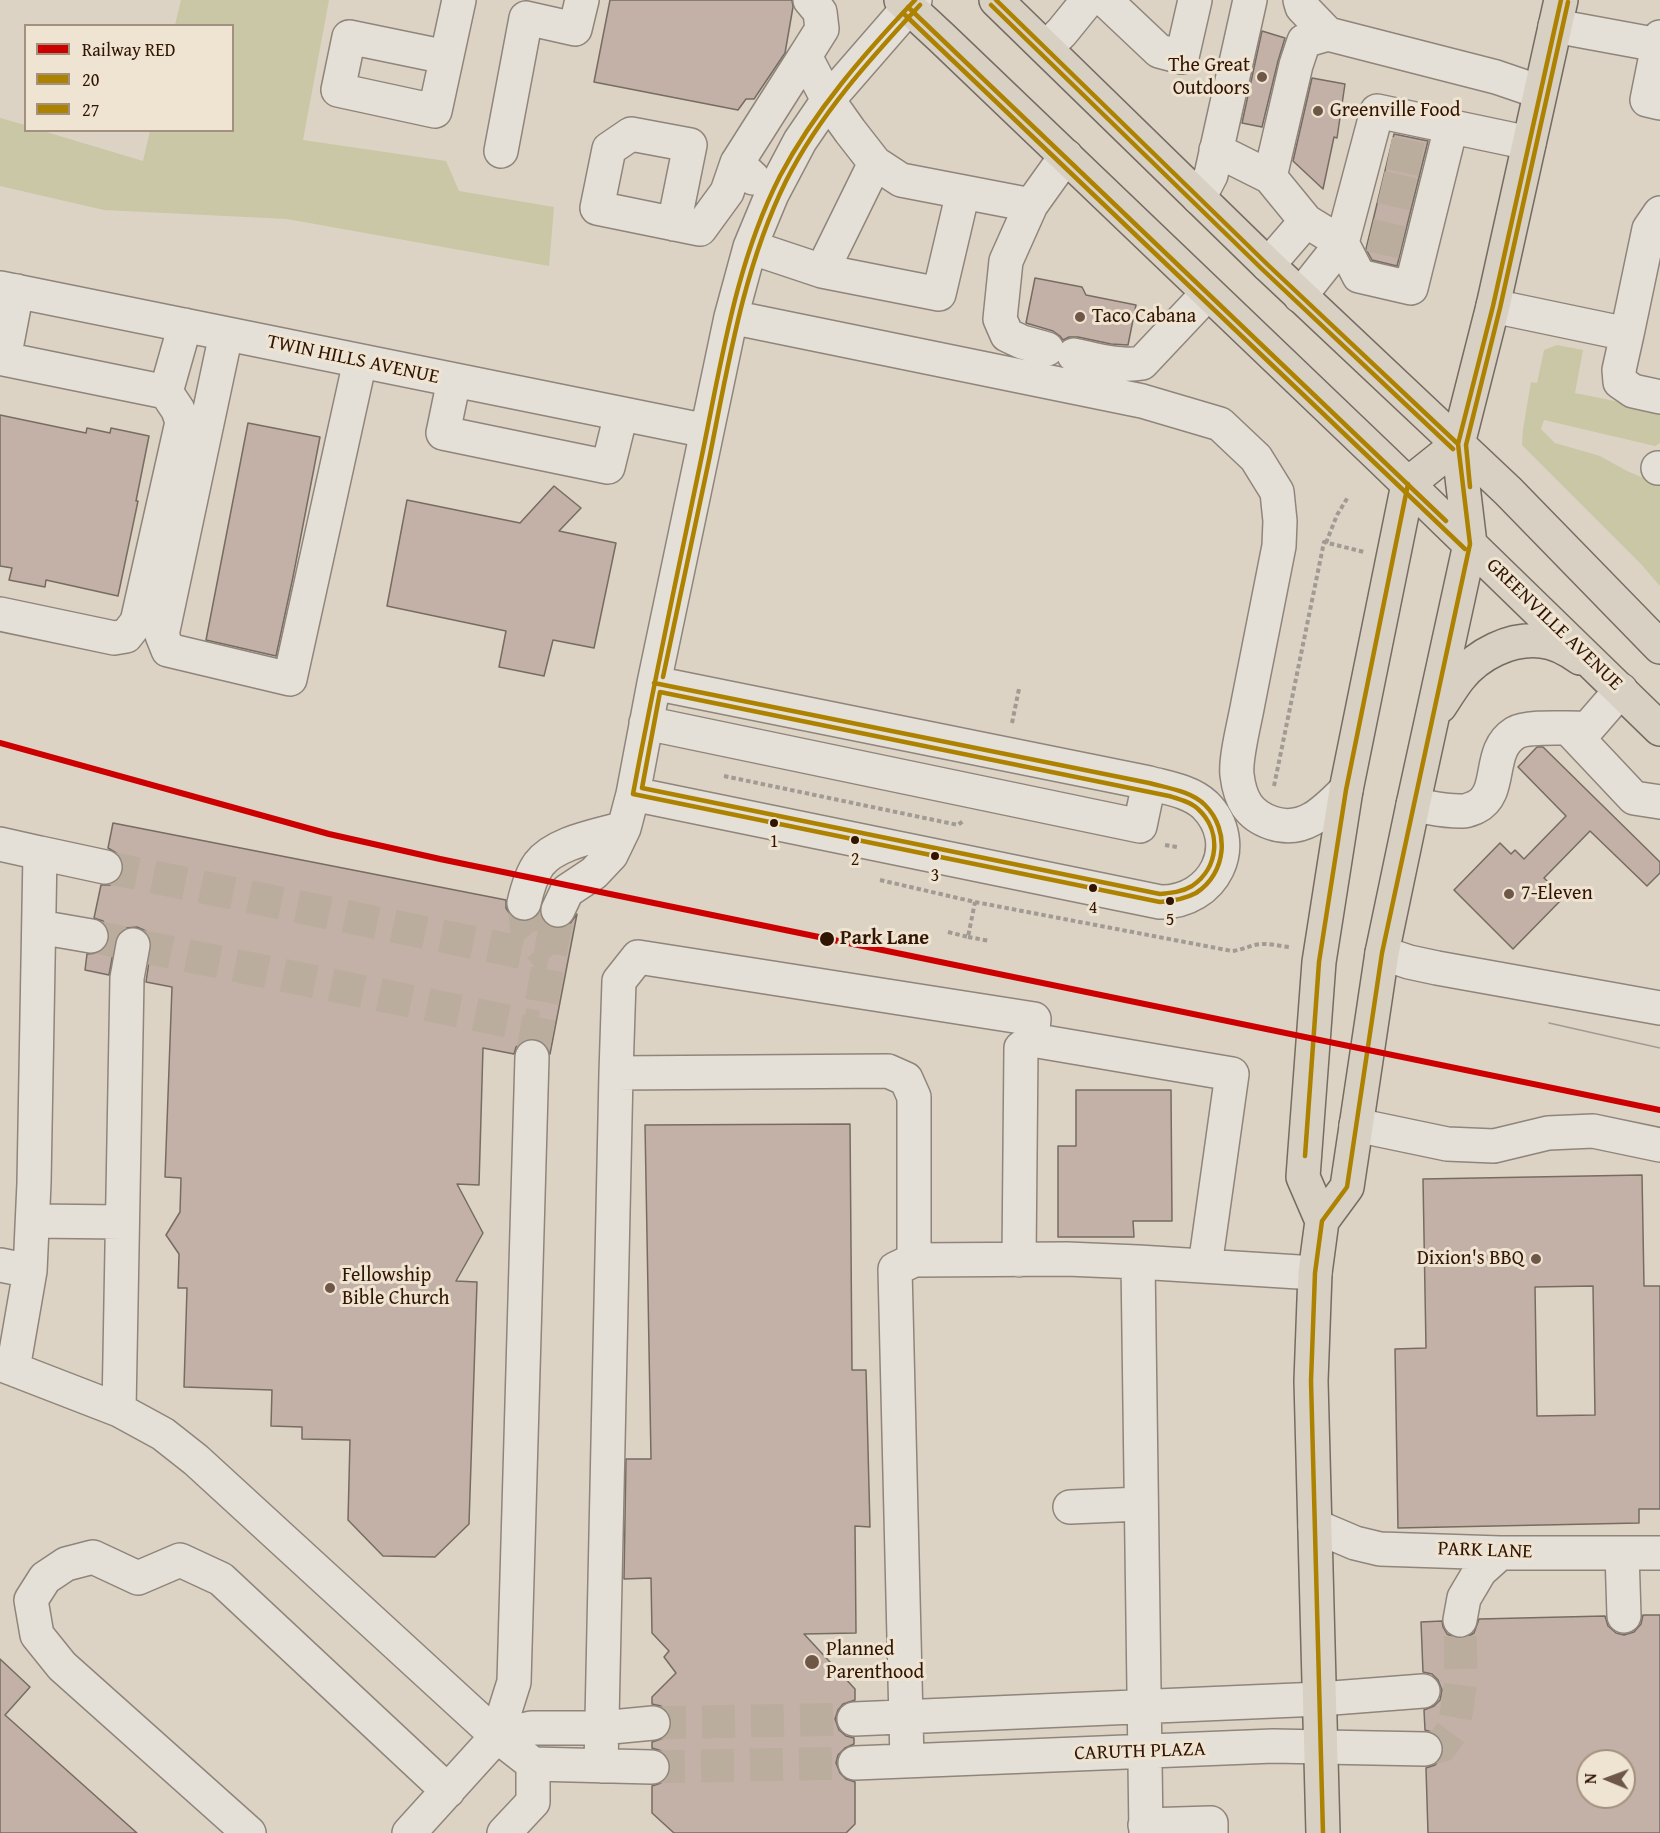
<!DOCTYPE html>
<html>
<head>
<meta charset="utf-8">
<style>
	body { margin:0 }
	#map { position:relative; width:1660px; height:1833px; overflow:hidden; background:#dcd3c4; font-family:"Gentium Book Plus",serif }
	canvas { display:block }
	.legend { position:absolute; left:24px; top:24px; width:210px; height:108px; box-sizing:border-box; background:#efe4d2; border:2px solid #a3917f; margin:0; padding:8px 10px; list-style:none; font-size:18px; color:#321402 }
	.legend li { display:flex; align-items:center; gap:12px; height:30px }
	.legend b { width:30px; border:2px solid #a3917f }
	.north { position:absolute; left:1576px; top:1749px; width:60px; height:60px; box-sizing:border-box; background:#efe4d2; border:2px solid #a3917f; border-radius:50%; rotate:271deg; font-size:16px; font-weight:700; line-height:24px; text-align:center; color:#321402 }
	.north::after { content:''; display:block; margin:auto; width:21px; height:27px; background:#6e5746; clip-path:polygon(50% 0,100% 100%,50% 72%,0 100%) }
</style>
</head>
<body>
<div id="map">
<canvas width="1660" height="1833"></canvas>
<ul class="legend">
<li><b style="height:8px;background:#c00"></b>Railway RED</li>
<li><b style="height:8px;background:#ad8201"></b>20</li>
<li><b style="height:8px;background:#ad8201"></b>27</li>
</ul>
<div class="north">N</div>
</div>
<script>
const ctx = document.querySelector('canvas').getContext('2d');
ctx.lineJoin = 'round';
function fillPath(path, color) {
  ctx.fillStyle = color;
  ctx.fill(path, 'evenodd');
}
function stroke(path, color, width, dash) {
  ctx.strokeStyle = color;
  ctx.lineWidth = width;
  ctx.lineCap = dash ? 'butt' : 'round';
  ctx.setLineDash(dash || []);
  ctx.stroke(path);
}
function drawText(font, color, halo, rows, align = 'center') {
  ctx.font = font + ' "Gentium Book Plus",serif';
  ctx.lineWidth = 6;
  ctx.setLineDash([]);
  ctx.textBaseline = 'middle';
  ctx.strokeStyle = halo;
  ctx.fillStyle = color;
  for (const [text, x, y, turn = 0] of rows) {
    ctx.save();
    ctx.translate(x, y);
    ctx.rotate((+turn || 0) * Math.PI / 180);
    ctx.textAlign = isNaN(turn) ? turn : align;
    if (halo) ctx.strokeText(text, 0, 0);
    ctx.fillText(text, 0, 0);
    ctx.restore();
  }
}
const green = new Path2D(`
	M181,0H329L303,140L446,161L459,191L554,207L549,266L287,219L104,210L0,186V118L25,125L26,130L43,131L143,161L150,131L232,130V26L175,25Z
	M1557,345L1583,350L1575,393L1660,410V443L1655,446L1544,420L1541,429L1555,443L1600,456L1627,471L1660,485V586L1641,564L1522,445L1523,429L1531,382L1537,383L1544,350Z`);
const building = new Path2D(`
	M610,0H792L793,7L785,53L754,99H746L738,110L594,82Z
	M1262,31L1285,38L1278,61L1262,127L1242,123Z
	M1312,78L1345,84L1337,138L1334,137L1323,189L1293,161Z
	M1394,134L1428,141L1397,266L1372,260L1366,249Z
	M1035,278L1082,287L1086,295L1136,305L1128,345L1111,344L1078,337H1069L1063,340L1060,336L1053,331L1026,323Z
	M0,415L86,433L87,428L110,433L111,428L149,436L136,501H138L118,596L46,580L45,587L9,580L12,568L0,566Z
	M248,423L320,437L293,577L276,656L206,640Z
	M554,486L581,508L559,531L616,543L594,648L553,640L544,676L499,667L506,631L387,606L407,500L520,523Z
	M1537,747H1543L1660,862V873L1647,886L1590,831L1544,878L1564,897L1513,949L1454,890L1500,843L1511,854L1515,850L1524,859L1566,816L1518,767Z
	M113,823L506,900V908L511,916L520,921H530L537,916L540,912L543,921L549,927L560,929L569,925L577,914L550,1054L548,1048L542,1041L533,1038L523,1041L516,1047L514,1054L483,1048L479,1185L457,1184L483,1233L456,1281L477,1282L469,1524L435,1557L383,1556L348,1520L350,1440L302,1439V1427L271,1426L272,1390L184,1387L187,1288H178L179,1254L166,1235L180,1212L181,1178L165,1177L172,987L146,982L151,948V939L146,931L137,927L126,928L118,933L115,942L109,975L85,970L87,954L98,953L105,948L109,940L108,929L103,921L94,918L101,885H110L118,880L123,870V862L118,854L108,848Z
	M1076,1090H1171L1172,1221H1133L1134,1237H1058V1146H1076Z
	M850,1124L852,1370H866L870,1527L855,1526L856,1633L804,1634L855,1689V1700L843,1704L838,1710L835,1719L839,1730L846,1736L854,1738V1744L845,1748L838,1755L836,1763L840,1773L846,1779L855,1782V1824L846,1833H674L652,1813V1786L661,1783L668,1777L671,1767L669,1759L662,1751L652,1748V1742L664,1738L670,1730L672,1722L668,1712L661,1706L652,1704V1697L676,1673L664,1657L669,1651L652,1633L651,1578L624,1579L626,1459H651L645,1125Z
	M1642,1175L1644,1286H1660V1509H1639V1523L1398,1528L1395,1349L1426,1348L1423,1179ZM1593,1286L1595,1415L1537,1416L1535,1287Z
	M1643,1615H1660V1833H1428L1426,1768L1435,1765L1441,1759L1444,1749L1442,1740L1435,1733L1425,1730L1424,1710L1434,1706L1440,1700L1442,1690L1438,1680L1432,1674L1423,1672L1421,1622L1442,1621L1443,1627L1447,1634L1457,1638L1467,1637L1474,1633L1479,1619L1605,1616L1608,1626L1616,1633L1624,1635L1634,1632L1641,1624ZM1588,1761H1624V1797H1588Z
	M0,1659L30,1687L5,1715L137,1833H0Z`);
const minorTunnel = new Path2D(`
	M1389,153L1424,160
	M1381,187L1415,195
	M1370,235L1404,243
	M105,867L549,958
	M524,903L527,932L549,958
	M91,936L537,1027
	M533,1050L558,910
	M653,1723L854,1719
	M1425,1749L1441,1746L1453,1730L1457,1709L1461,1679L1460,1620
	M652,1767L855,1763`);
const path = new Path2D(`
	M1326,543L1337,515L1348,497
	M1012,723L1019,689
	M724,776L958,825L963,821
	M1274,786L1324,542L1364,552
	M1165,845L1177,847
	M880,880L975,902L1232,951C1241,950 1247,947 1255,945C1266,942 1279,946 1289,947
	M948,932L968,937L975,902
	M968,937L990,941`);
const minor = new Path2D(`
	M810,0L820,12L822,29L805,56L828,100L850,131L875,163L901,180L1031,205
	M1105,0L1159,51L1182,57L1195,0
	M1300,0L1302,7L1328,34
	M1555,26L1658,45L1660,37
	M1658,45L1647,100L1660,103
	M1046,48L1062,32L1088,0
	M446,57L349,37L338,90L435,111L459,0
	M1216,150L1270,177L1306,221L1268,265
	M501,151L526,18L575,29L582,0
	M1270,177L1296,65L1304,41L1328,34L1496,77L1540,92
	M753,178L737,163L805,56
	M1199,198L1211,175L1250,0
	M1306,221L1342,243L1359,276L1411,288L1451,127
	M674,224L690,145L631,134L609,149L597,208L700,229L727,192L737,163
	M750,247L822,271L939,294L963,192
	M822,271L875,163
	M0,288L707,431
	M17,291L4,359L166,392L185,325
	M1300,296L1342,243L1377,111L1529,143
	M1493,306L1627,334L1619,370L1620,382L1633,391L1660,397
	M731,317L1142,401L1220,424L1256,458L1277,492L1280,521L1279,546C1269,598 1258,651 1248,703C1245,721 1235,758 1237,775C1240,799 1248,815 1272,823C1304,834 1326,810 1346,790
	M226,334L162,635L168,650L290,679L360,361
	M1627,334L1649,229L1660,213
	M1047,349L1022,342L1007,335L1000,319L1006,261L1031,205L1066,156
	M1074,355C1097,360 1119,367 1142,363L1208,293
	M454,380L443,433L608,467L621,414
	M1658,468H1660
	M0,614L114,638L126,636L137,622L182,422L178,410L166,392
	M646,723L1140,826L1149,783
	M1569,729L1634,798L1660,802
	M633,794L1160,902C1214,903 1244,844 1205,805C1190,791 1167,788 1149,783L654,683
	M1413,805C1429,807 1446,812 1463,811C1467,811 1471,809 1476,807C1504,793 1486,751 1515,733C1528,725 1570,729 1588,728L1621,690
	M0,844L40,853L34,1183L30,1271L13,1369
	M40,853L105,867
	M524,903C527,890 531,875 539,864C556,842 598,836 624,828
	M558,910L567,891L594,873L611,855L624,828L633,794L654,683L731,317L750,247L772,194L800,141L828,100L915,0
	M39,927L91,936
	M1382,953L1409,962L1437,968L1660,1008
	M616,1073L619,981L638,957L1034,1019L1032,1040
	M1356,1125L1447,1144L1494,1146L1548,1133L1593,1131L1660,1145
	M33,1221L122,1222
	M1019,1260L1021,1048L1032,1040L1232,1074L1205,1266
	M0,1265L30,1271
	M0,1364L119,1410L163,1434L196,1460L497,1736L533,1764L652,1767
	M119,1410L127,978L133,945
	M1070,1507L1141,1504
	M1315,1526L1355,1543L1380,1549L1500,1553H1660
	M1622,1553L1624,1616
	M1460,1620L1464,1598L1480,1571L1500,1553
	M854,1719L1320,1699L1423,1691
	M497,1736L531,1728H601L653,1723
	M907,1761L895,1269L914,1260L1067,1259L1138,1262
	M855,1763L1273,1746L1425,1749
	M601,1766L616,1073L888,1071L906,1079L914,1097V1260
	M1145,1825L1211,1823V1833
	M249,1833L62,1666L37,1635L31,1600L45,1578L66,1564L93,1557L138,1578L180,1560L221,1579L448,1791
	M409,1833L497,1736L514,1682L532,1057
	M504,1833L533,1802V1764
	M1146,1833L1138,1262L1315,1273`);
const major = new Path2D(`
	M901,0L942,38L1382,459L1660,729
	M996,0L1268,265L1508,491L1660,647
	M1440,706C1446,697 1452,687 1459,678C1478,654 1510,638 1541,641C1555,642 1569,650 1580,658
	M1322,1221L1303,1177L1319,962L1346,790L1408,484L1458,444
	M1323,1833L1311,1381L1315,1273L1322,1221L1347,1187L1382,953L1413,805L1470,544L1458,444L1493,306L1561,0`);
const tram = new Path2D(`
	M1549,1023L1660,1048`);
const bus1 = new Path2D(`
	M996,0L1268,265L1458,444
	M908,7L1446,521
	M633,794L1160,902C1172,901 1185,899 1196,893C1227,873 1230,830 1205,805C1191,791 1167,788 1149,783L654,683
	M633,794C654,682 678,571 701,460C721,365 735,264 780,176C815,110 864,54 915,0
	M1305,1156L1319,962L1346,790L1408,484
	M1323,1833L1311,1381L1315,1273L1322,1221L1347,1187L1382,953L1470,544L1458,444L1493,306L1561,0`);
const bus2 = new Path2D(`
	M991,5L1263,270L1453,449
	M903,13L1465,549
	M1470,487L1466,445L1500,308L1568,2
	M663,677C678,605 694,532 709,460C728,366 743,268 786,181C820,114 870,59 920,5
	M660,692L1169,796C1179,799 1191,802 1198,809C1222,831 1219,868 1192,886C1182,892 1171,893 1160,894L642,788Z`);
const rail1 = new Path2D(`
	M0,743L329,834L440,859L1660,1110`);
const markers = [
	[1262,77,6,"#6e5746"],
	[1318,111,6,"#6e5746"],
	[1080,317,6,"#6e5746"],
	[774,823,5,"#321402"],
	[855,840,5,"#321402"],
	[935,856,5,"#321402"],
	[1093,888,5,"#321402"],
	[1509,894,6,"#6e5746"],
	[1170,901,5,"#321402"],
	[827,939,8,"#321402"],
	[1536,1259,6,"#6e5746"],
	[330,1288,6,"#6e5746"],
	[812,1662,8,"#6e5746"]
];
const busNames = [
	["1",774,842],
	["2",855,860],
	["3",935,876],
	["4",1093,908],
	["5",1170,920]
];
const poiNames = [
	["The Great",1250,66,"right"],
	["Outdoors",1250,89,"right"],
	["Greenville Food",1330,111],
	["Taco Cabana",1092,317],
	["7-Eleven",1521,894],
	["Dixion's BBQ",1524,1259,"right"],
	["Fellowship",342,1276],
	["Bible Church",342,1299],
	["Planned",826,1650],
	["Parenthood",826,1673]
];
const streetNames = [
	["TWIN HILLS AVENUE",353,360,12],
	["GREENVILLE AVENUE",1554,625,44],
	["PARK LANE",1485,1551,2],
	["CARUTH PLAZA",1140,1752,-2]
];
const stopNames = [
	["Park Lane",840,939]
];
fillPath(green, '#c9c7a6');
fillPath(building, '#c3b1a8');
stroke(building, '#766c62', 1.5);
stroke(minorTunnel, '#baad9d', 33, [33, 16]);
stroke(minor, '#8f857b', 36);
stroke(major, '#766c62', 36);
stroke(path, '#a19b94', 4, [4.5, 3]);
stroke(minor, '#e4e0d8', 33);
stroke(major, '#d8d0c3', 33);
stroke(tram, '#a19b94', 1.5);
stroke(bus1, '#ad8201', 4.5);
stroke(bus2, '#ad8201', 4.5);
stroke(rail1, '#c00', 6);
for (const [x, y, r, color] of markers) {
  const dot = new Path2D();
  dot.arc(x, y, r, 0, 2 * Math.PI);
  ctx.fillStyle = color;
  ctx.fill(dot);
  stroke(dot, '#efe4d2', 2);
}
drawText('18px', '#321402', '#efe4d2', busNames);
drawText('20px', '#321402', '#efe4d2', poiNames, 'left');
drawText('20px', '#321402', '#efe4d2', streetNames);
drawText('bold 20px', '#321402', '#efe4d2', stopNames, 'left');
</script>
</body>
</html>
